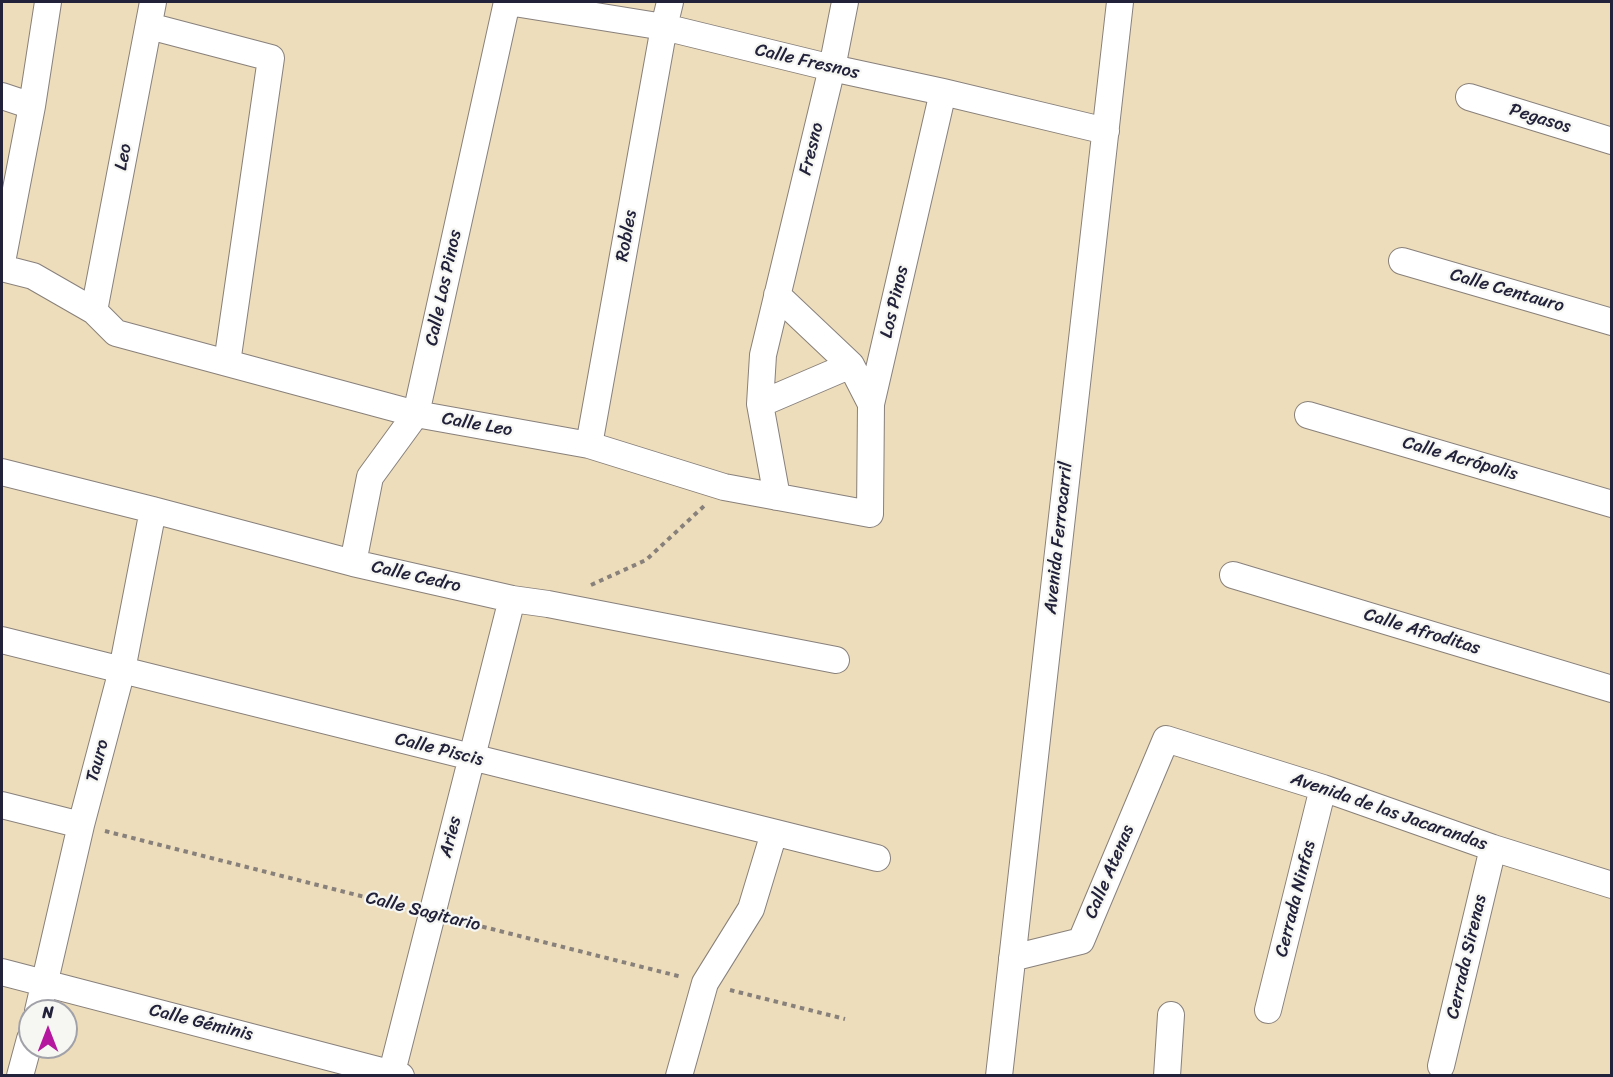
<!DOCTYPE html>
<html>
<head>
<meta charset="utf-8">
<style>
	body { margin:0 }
	#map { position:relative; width:1613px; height:1077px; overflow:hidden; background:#edddbb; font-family:Sriracha,sans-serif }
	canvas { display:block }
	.frame { position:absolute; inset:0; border:3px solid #22223b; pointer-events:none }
	.north { position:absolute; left:18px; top:999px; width:60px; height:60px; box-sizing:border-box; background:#f6f6f2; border:2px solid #a1a1a9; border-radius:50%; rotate:0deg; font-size:16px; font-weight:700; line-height:24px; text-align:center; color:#22223b }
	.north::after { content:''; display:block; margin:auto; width:21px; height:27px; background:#b5179e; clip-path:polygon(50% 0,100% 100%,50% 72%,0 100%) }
</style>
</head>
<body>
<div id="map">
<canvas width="1613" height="1077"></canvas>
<div class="frame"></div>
<div class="north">N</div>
</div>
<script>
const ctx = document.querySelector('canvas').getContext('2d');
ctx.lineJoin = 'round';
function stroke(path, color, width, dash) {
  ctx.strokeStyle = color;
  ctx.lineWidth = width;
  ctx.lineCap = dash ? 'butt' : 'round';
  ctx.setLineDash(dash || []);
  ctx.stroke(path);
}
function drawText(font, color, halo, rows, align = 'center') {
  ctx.font = font + ' Sriracha,sans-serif';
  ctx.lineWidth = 4.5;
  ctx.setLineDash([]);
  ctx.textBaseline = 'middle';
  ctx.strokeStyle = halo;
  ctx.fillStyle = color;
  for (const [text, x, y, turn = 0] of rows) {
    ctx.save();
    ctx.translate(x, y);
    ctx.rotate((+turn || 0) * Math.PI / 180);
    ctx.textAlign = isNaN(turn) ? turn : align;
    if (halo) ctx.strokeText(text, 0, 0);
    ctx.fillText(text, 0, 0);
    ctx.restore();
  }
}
const path = new Path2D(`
	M591,585L646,560L704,506
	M105,831L408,908
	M456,920L682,977
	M730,990L845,1019`);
const minor = new Path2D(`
	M508,2L664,27L832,68L943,92L1106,131
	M149,26L271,58L227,363
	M2,96L32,106
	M1469,97L1612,141
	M1402,261L1612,322
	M2,262L32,106L48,2
	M2,268L33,276L94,311L116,333L416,414L589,445L724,487L870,514L871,404L943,92
	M777,295L851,365L871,404
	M94,311L153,2
	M760,404L851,365
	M1308,415L1612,504
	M589,445L664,27L670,2
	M2,472L153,510L353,563L512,599L548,604L836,660
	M777,497L760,404L763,355L832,68L845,2
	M353,563L370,477L416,414L507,2
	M1233,575L1612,689
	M2,640L877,858
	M2,805L81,825
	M1012,958L1081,941L1166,739L1323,788L1493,848L1612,885
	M2,972L401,1076
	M1268,1010L1323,788
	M38,1011L81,825L122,670L153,510
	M1441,1066L1493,848
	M20,1076L30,1039
	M391,1076L512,599
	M679,1076L705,983L751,909L774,833
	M999,1076L1120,2
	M1167,1076L1171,1015`);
const streetNames = [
	["Calle Fresnos",807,62,13],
	["Pegasos",1540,119,17],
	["Fresno",812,149,-76],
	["Leo",124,157,-79],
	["Robles",627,236,-80],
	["Calle Los Pinos",444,288,-78],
	["Calle Centauro",1507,291,16],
	["Los Pinos",895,302,-77],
	["Calle Leo",477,425,10],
	["Calle Acrópolis",1460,459,16],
	["Avenida Ferrocarril",1059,538,-84],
	["Calle Cedro",416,577,13],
	["Calle Afroditas",1422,632,17],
	["Calle Piscis",439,750,14],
	["Tauro",98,761,-75],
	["Avenida de las Jacarandas",1389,812,19],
	["Aries",451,837,-76],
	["Calle Atenas",1110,872,-67],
	["Cerrada Ninfas",1296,899,-76],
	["Calle Sagitario",423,912,14],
	["Cerrada Sirenas",1467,957,-77],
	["Calle Géminis",201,1023,14]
];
stroke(minor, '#88807b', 28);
stroke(path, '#88807b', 4, [4.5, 4.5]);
stroke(minor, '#fff', 26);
drawText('18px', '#22223b', '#f6f6f2', streetNames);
</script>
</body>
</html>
